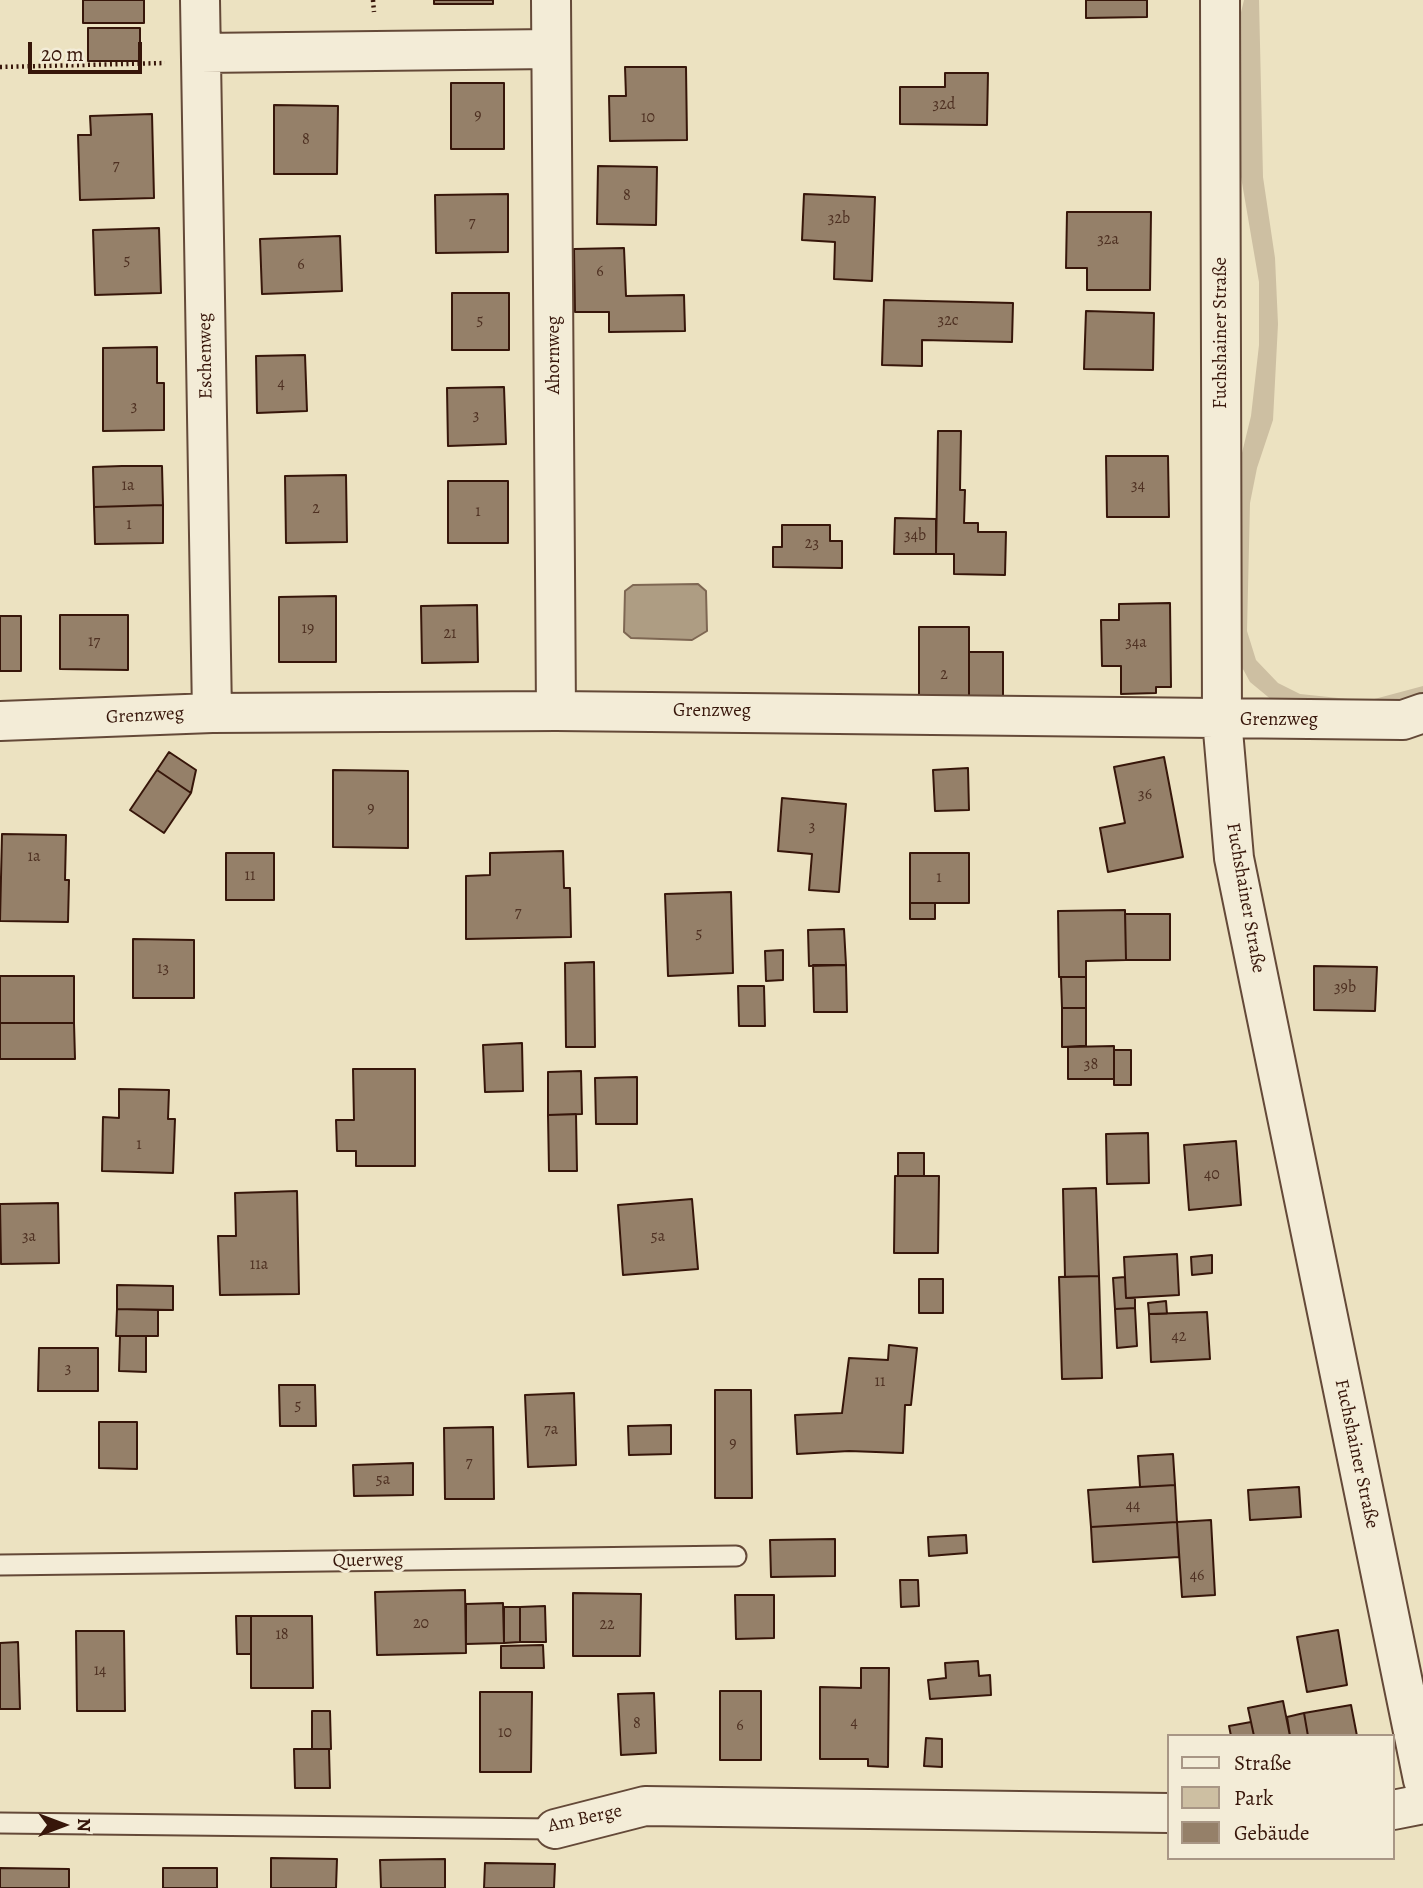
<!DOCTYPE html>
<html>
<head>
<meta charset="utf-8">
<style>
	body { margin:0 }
	#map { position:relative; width:1423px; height:1888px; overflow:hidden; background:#ece2c1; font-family:Alegreya,serif }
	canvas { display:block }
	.legend { position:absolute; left:1167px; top:1734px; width:228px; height:126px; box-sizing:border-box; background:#f3ecd7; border:2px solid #a89685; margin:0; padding:9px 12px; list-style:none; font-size:21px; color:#37160a }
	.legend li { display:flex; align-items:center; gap:14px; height:35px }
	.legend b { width:35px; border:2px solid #a89685 }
	.north { position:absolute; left:28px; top:1790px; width:70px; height:70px; -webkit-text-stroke:5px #f3ecd7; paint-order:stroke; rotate:90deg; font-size:19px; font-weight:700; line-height:28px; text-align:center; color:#37160a }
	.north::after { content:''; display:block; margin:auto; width:24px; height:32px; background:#37160a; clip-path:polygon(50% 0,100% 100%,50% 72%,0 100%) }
	.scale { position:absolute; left:28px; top:42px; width:114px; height:32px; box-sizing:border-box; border:4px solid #37160a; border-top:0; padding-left:9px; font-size:21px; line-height:24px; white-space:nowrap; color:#37160a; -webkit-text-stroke:5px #f3ecd7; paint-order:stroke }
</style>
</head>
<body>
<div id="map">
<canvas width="1423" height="1888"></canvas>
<ul class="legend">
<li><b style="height:9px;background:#f3ecd7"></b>Straße</li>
<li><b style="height:19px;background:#cdbfa2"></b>Park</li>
<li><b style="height:19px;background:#958069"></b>Gebäude</li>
</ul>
<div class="north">N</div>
<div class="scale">20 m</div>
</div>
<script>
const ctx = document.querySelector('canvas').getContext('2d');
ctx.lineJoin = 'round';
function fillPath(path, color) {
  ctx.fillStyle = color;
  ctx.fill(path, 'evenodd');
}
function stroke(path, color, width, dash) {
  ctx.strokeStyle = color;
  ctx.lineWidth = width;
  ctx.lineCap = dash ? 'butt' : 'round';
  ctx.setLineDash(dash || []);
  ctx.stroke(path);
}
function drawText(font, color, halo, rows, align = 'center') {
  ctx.font = font + ' Alegreya,serif';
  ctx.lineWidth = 6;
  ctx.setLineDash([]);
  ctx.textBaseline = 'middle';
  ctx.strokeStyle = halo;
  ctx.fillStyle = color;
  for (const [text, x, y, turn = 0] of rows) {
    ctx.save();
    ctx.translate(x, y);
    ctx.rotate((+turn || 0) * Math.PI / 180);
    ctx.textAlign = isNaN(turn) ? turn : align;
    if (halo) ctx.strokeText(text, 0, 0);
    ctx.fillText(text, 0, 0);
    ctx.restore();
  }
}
const green = new Path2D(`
	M1244,0H1259L1263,177L1275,258L1278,324L1273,420L1257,468L1250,503L1247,631L1256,660L1278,683L1300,694L1367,701L1423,686V699L1411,703L1273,701L1250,682L1237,658L1240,461L1251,416L1259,345V282L1240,171L1232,49Z`);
const water = new Path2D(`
	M698,584L706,591L707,631L692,640L631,638L624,632L625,591L633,585Z`);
const building = new Path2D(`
	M83,0H144V23H83Z
	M434,0H493V4H434Z
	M1086,0H1147V17L1086,18Z
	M88,28H140V61H88Z
	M625,67H686L687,140L610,141L609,96H626Z
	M945,73H988L987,125L900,124V87H945Z
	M451,83H504V149H451Z
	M274,105L338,106L337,174H274Z
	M152,114L154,198L80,200L78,135H91L90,116Z
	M598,166L657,167L656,225L597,224Z
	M508,194V252L436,253L435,195Z
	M804,194L875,197L872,281L834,279L835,242L802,240Z
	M1067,212H1151L1150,290H1087V268H1066Z
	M159,228L161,293L95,295L93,230Z
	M340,236L342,291L262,294L260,239Z
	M624,248L626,296L684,295L685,331L609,332V312H575L574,249Z
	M452,293H509V350H452Z
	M884,300L1013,303L1012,342L922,340V366L882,365Z
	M1086,311L1154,313L1153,370L1084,369Z
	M157,347V383H164V430L103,431V348Z
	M305,355L307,411L257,413L256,356Z
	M504,387L506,444L448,446L447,388Z
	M938,431H961L960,490H965L964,523H978V532H1006L1005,575L954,574V554H936Z
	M1106,456H1168L1169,517H1107Z
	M122,466H162L163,505L94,507L93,467Z
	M346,475L347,542L286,543L285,476Z
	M448,481H508V543H448Z
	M163,505V543L95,544L94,507Z
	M895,518L936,519V554H894Z
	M782,525H830V541H842V568L773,567V547H782Z
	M336,596V662H279V597Z
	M1170,603L1171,687H1156V693L1121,694V666H1102L1101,620H1119V604Z
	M477,605L478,662L422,663L421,606Z
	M60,615H128V670L60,669Z
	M0,616H21V671H0Z
	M919,627H969V697H919Z
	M969,652H1003V697H969Z
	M169,752L196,770L191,793L157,770Z
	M1164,757L1183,857L1108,872L1100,828L1125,823L1114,767Z
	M968,768L969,810L935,811L933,770Z
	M157,770L191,793L164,833L130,810Z
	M333,770L408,771V848L333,847Z
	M782,798L846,804L839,892L809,890L812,854L778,851Z
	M2,834L66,835L65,880H69L68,922L0,921Z
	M563,851L564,888H570L571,937L466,939V876L490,875V853Z
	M226,853H274V900H226Z
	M910,853H969V903H910Z
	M731,892L733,973L668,976L665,894Z
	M910,903H935V919H910Z
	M1125,910L1126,960L1086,961V977H1059L1058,911Z
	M1125,914H1170V960H1126Z
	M844,929L846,965L809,966L808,930Z
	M133,939L194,940V998H133Z
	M783,950V980L766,981L765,951Z
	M594,962L595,1047H566L565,963Z
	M813,965H846L847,1012H814Z
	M1314,966L1377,967L1375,1011L1314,1010Z
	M0,976H74V1023H0Z
	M1061,977H1086V1008H1062Z
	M738,986H764L765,1026H739Z
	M1062,1008H1086V1046L1062,1047Z
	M0,1023H74L75,1059H0Z
	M522,1043L523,1091L485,1092L483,1045Z
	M1114,1046V1079H1068V1047Z
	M1114,1050H1131V1085H1114Z
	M353,1069H415V1166H356V1151H337L336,1120H354Z
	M581,1071L582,1114L548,1115V1072Z
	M637,1077V1124H596L595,1078Z
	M119,1089L169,1090L168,1119H175L173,1173L102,1171L103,1117L119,1118Z
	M576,1114L577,1171H549L548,1115Z
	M1148,1133L1149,1183L1107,1184L1106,1134Z
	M1236,1141L1241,1205L1189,1210L1184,1145Z
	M898,1153H924V1176H898Z
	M895,1176H939L938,1253H894Z
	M1096,1188L1099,1276L1065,1277L1063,1189Z
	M297,1191L299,1294L220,1295L218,1236H236L235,1193Z
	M692,1199L698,1269L623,1275L618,1205Z
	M58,1203L59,1263L1,1264L0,1204Z
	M1177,1254L1179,1295L1126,1298L1124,1257Z
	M1212,1255V1273L1192,1275L1191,1257Z
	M1099,1276L1102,1378L1062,1379L1059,1277Z
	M1125,1277L1126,1298H1135V1308L1115,1309L1113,1278Z
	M919,1279H943V1313H919Z
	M117,1285L173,1286V1310L117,1309Z
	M1166,1301L1167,1314H1149L1148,1303Z
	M1135,1308L1137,1346L1117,1348L1115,1309Z
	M117,1309L158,1310V1336H116Z
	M1207,1312L1210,1359L1151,1362L1149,1314Z
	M120,1336H146V1372L119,1371Z
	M889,1345L917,1348L911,1405H905L903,1453L849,1451L797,1454L795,1415L842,1413L849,1358L888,1360Z
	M39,1348H98V1391H38Z
	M279,1385H315L316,1426H280Z
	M715,1390H751L752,1498H715Z
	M574,1393L576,1465L528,1467L525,1395Z
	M99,1422H137V1469L99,1468Z
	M671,1425V1454L629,1455L628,1426Z
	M493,1427L494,1499H445L444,1428Z
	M1173,1454L1175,1485L1140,1487L1138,1456Z
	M413,1463V1495L354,1496L353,1465Z
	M1175,1485L1177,1522L1091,1527L1088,1490Z
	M1299,1487L1301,1517L1250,1520L1248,1490Z
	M1211,1520L1215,1595L1182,1597L1177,1522Z
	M1177,1522L1179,1557L1093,1562L1091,1527Z
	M966,1535L967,1553L929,1556L928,1537Z
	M835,1539V1576L771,1577L770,1540Z
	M900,1580H918L919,1606L901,1607Z
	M465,1590L466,1653L377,1655L375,1592Z
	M573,1593L641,1594L640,1656H573Z
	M735,1595H774V1638L736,1639Z
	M503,1603L504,1643L466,1644V1604Z
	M545,1606L546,1642H520V1607Z
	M504,1607H520V1642L504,1643Z
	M236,1616H251V1654H237Z
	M251,1616H312L313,1688H251Z
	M1338,1630L1347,1685L1307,1692L1297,1637Z
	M76,1631H124L125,1711H77Z
	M18,1642L20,1709H0V1643Z
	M543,1645L544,1668H501V1646Z
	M978,1661L979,1676L990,1675L991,1695L930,1699L928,1680L946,1678L945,1663Z
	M861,1668H889L888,1767L868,1766V1759H820V1687L861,1688Z
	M720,1691H761V1760H720Z
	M480,1692H532L531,1772H480Z
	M654,1693L656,1753L621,1755L618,1694Z
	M1283,1701L1290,1736H1254L1248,1708Z
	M1351,1705L1357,1736H1308L1304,1713Z
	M312,1711H330L331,1749H312Z
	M1304,1713L1308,1736H1290L1287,1717Z
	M1251,1722L1254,1736H1231L1229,1726Z
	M926,1738L942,1739V1767L924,1766Z
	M294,1749H329L330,1788H295Z
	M271,1858L337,1859L336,1888H271Z
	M445,1859V1888H381L380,1860Z
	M485,1863L555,1864L554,1888H484Z
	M0,1868L69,1869V1888H0Z
	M163,1868H217V1888H163Z`);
const path = new Path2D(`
	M373,0L374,12
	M0,67L165,63`);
const service = new Path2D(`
	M0,1565L736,1556
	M0,1823L555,1829`);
const minor = new Path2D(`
	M200,0L212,713
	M551,0L556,711
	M1220,0L1222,719L1234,858L1423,1780
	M201,53L551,49
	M0,721L212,713L556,711L1403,720L1423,713
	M1393,1810L1423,1804
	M555,1829L645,1806L1169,1813`);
const numberNames = [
	["32d",944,105],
	["9",478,116],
	["10",648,118],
	["8",306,140],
	["7",116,166],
	["8",627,196],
	["32b",839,219],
	["7",472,223],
	["32a",1108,240],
	["5",127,261],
	["6",301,265],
	["6",600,272],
	["5",480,321],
	["32c",948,321],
	["4",281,384],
	["3",134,407],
	["3",476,416],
	["1a",128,486],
	["34",1138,486],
	["2",316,509],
	["1",478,512],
	["1",129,525],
	["34b",915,536],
	["23",812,544],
	["19",308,629],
	["21",450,634],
	["17",94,642],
	["34a",1136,643],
	["2",944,675],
	["36",1145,795],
	["9",371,809],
	["3",812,827],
	["1a",34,857],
	["11",250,876],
	["1",939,878],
	["7",518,913],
	["5",699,934],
	["13",163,969],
	["39b",1345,988],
	["38",1091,1065],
	["1",139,1145],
	["40",1212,1175],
	["3a",29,1237],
	["5a",658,1237],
	["11a",259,1265],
	["42",1179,1337],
	["3",68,1369],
	["11",880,1382],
	["5",298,1406],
	["7a",551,1430],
	["9",733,1444],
	["7",469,1463],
	["5a",383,1480],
	["44",1133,1506],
	["46",1197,1576],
	["20",421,1624],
	["22",607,1625],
	["18",282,1635],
	["14",100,1671],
	["4",854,1723],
	["8",637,1724],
	["6",740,1726],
	["10",505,1733]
];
const streetNames = [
	["Fuchshainer Straße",1221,333,-90],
	["Ahornweg",554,355,-90],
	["Eschenweg",206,356,-91],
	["Grenzweg",712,711],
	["Grenzweg",145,716,-3],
	["Grenzweg",1279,720],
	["Fuchshainer Straße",1245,898,80],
	["Fuchshainer Straße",1356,1454,78],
	["Querweg",368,1561,-1],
	["Am Berge",585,1819,-12]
];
fillPath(green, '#cdbfa2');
fillPath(water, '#ae9d83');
stroke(water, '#7e6753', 2);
fillPath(building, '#958069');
stroke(building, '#37160a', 2);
stroke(service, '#644938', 23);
stroke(minor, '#644938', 42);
stroke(path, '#37160a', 4.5, [2, 3.5]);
stroke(service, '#f3ecd7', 19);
stroke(minor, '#f3ecd7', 38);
drawText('16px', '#4e3022', null, numberNames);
drawText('19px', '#37160a', '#f3ecd7', streetNames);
</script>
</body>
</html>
